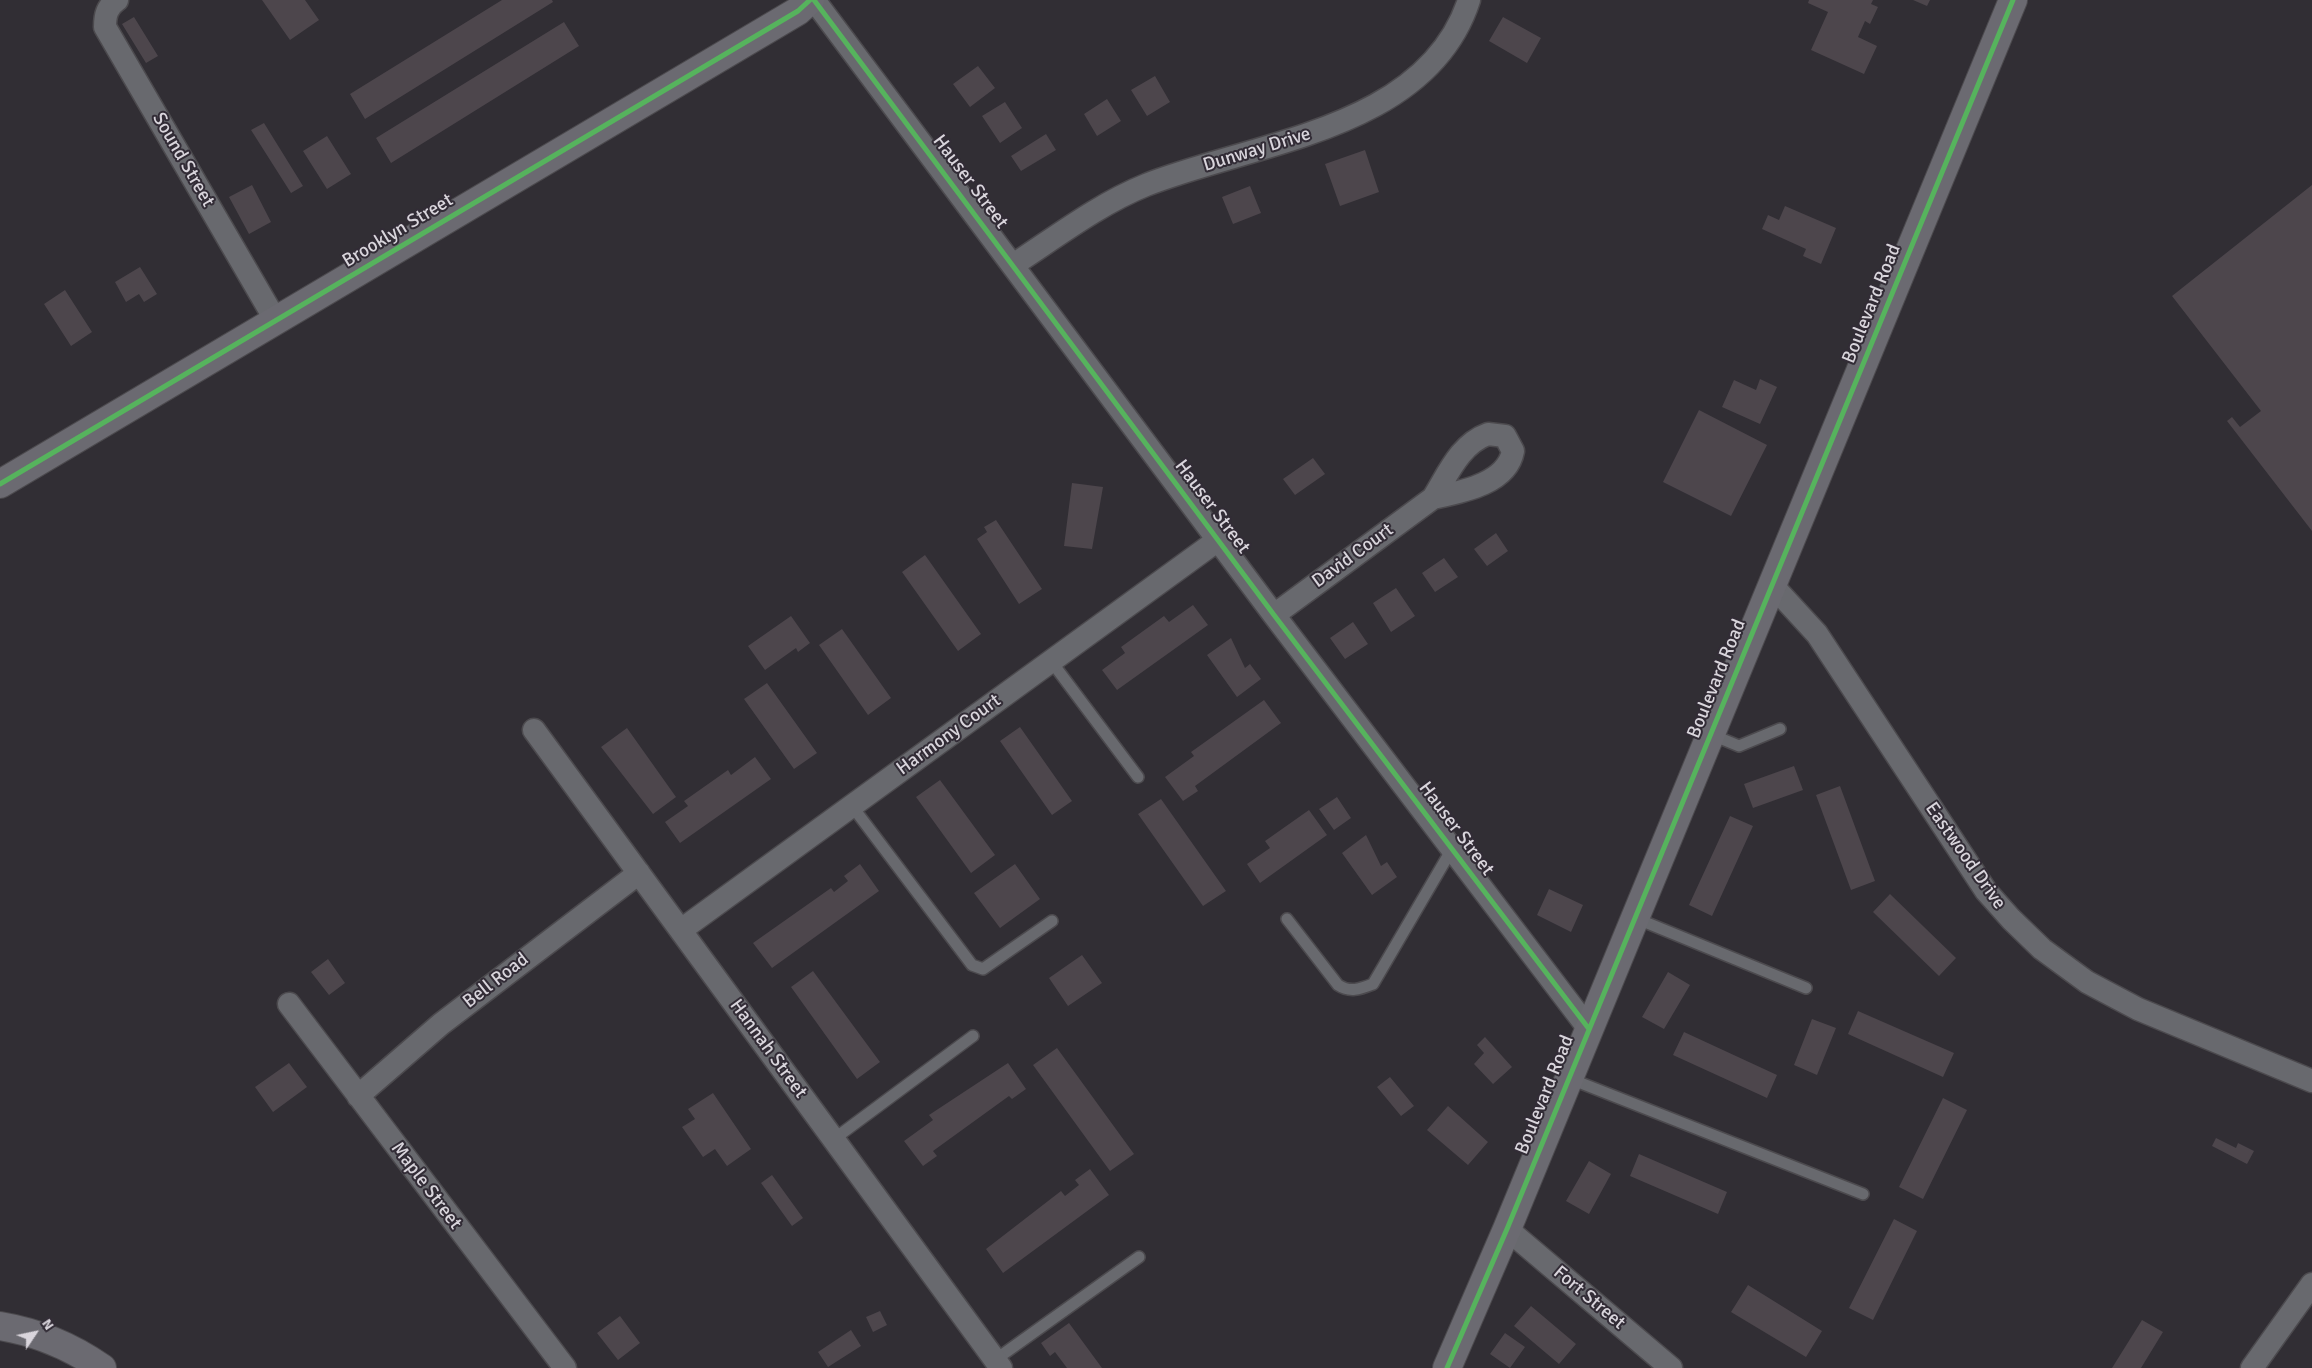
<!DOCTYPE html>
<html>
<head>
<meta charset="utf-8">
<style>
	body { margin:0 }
	#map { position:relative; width:2312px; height:1368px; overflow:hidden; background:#312e34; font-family:Signika,sans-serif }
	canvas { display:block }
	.north { position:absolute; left:10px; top:1308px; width:50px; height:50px; -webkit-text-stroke:4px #322c36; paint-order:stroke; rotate:56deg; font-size:14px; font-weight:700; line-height:20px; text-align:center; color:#d9d5dc }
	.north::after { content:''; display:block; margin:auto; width:18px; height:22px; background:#d9d5dc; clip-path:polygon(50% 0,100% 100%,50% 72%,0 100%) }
</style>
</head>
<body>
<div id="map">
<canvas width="2312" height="1368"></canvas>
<div class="north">N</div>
</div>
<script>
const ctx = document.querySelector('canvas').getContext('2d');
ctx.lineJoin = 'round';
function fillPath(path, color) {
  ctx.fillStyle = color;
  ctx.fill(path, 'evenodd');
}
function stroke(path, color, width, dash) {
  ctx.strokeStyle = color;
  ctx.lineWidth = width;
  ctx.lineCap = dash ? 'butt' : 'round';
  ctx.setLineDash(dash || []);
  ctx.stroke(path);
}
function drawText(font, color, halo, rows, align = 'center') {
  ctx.font = font + ' Signika,sans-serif';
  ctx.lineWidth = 4;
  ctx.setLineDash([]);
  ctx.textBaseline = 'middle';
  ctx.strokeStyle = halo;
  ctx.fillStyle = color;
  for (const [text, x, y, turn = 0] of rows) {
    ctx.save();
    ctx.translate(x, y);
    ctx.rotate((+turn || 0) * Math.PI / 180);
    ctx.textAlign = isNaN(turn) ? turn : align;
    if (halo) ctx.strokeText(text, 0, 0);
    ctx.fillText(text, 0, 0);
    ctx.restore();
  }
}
const building = new Path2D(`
	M262,0H305L319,20L290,40Z
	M502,0H552L553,2L365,119L350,94Z
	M1809,0H1873L1871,4L1878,7L1870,24L1865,21L1858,37L1877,46L1864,74L1811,50L1828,12L1808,3Z
	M1913,0H1930L1927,6Z
	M134,17L158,56L146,63L122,24Z
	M1503,17L1541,38L1527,63L1489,41Z
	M564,22L579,46L391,163L376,138Z
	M978,66L995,88L970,107L953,84Z
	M1155,76L1170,102L1147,116L1131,90Z
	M1107,99L1121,121L1097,136L1084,114Z
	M1005,102L1022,128L1000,143L982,116Z
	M264,123L303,186L291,193L251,130Z
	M1046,134L1056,150L1021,171L1011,156Z
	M327,136L351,174L327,189L303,151Z
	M1365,150L1379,192L1340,206L1325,164Z
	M252,185L271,222L249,234L229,197Z
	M2312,185V531L2227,421L2232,417L2240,427L2261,411L2172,296Z
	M1250,186L1261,213L1233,224L1222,197Z
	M1785,206L1836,228L1821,264L1803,256L1806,249L1762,229L1768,215L1779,220Z
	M140,267L157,294L144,302L139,294L126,302L115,282Z
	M65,290L92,332L71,346L44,304Z
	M1760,379L1777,387L1760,424L1722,407L1734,380L1756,390Z
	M1699,410L1767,445L1731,516L1663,482Z
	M1313,458L1325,474L1295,495L1283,479Z
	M1072,483L1103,487L1092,549L1064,546Z
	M996,520L1042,589L1019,604L977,539L987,532L984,527Z
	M1496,533L1508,551L1487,566L1474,549Z
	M925,555L981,634L958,651L902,572Z
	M1444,558L1458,577L1435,592L1422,573Z
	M1396,588L1415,616L1391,632L1373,603Z
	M1193,605L1208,625L1117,690L1102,670L1125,653L1121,647L1164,616L1169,622Z
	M791,616L810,643L798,652L796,648L765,670L748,646Z
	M1353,622L1368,644L1345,659L1330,638Z
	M842,629L891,698L868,715L819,645Z
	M1231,638L1245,668L1250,664L1261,679L1237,697L1207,655Z
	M767,683L817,753L794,769L744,699Z
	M1264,700L1281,723L1195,786L1198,791L1183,801L1165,777L1194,756L1191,752Z
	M1020,727L1072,801L1052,815L1000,741Z
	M627,728L676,797L653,814L601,747Z
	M755,757L771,779L680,843L665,822L688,806L684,801L728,770L731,775Z
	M1794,766L1803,790L1753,808L1744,784Z
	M940,780L995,855L971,873L916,797Z
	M1840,786L1875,881L1851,890L1816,795Z
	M1337,797L1351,818L1334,830L1319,809Z
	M1161,799L1226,891L1203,906L1138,814Z
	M1309,810L1327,835L1260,883L1247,864L1270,848L1265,841Z
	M1730,816L1753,826L1712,916L1689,905Z
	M1366,835L1381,866L1387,862L1397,877L1372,895L1342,853Z
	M860,864L879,891L772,968L753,943L831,888L834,892L848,881L844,876Z
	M1015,864L1040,899L1000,928L974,893Z
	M1549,889L1583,905L1571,932L1537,915Z
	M1890,894L1956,958L1939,976L1873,912Z
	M1082,955L1102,983L1068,1006L1049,978Z
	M328,959L345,983L329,995L311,972Z
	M813,971L880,1062L857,1079L791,987Z
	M1668,972L1690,985L1664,1029L1642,1017Z
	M1858,1011L1954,1053L1943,1077L1848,1034Z
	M1812,1019L1836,1028L1817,1075L1794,1065Z
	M1684,1032L1777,1075L1767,1098L1673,1055Z
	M1485,1037L1512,1067L1493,1084L1474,1064L1484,1053L1477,1045Z
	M1057,1048L1134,1154L1110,1171L1033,1065Z
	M289,1063L307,1087L273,1112L255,1087Z
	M1008,1063L1026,1089L1012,1099L1009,1096L933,1151L937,1156L923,1166L904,1141L933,1120L929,1115Z
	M1390,1077L1414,1106L1401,1116L1377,1087Z
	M713,1093L751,1149L727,1166L715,1149L703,1157L682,1127L695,1119L688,1109Z
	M1943,1098L1967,1110L1923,1199L1899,1187Z
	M1448,1106L1488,1142L1468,1165L1427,1130Z
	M2216,1138L2236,1148L2238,1143L2254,1151L2247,1164L2212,1146Z
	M1639,1154L1727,1192L1718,1214L1630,1176Z
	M1589,1161L1611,1174L1589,1214L1566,1201Z
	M1090,1169L1109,1195L1003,1273L986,1249L1061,1191L1065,1196L1079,1185L1075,1180Z
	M772,1175L803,1218L792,1226L761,1183Z
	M1894,1219L1917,1231L1873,1320L1849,1308Z
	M1748,1285L1822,1331L1806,1357L1731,1312Z
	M1531,1306L1576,1344L1559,1364L1514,1326Z
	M880,1311L887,1325L873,1332L866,1317Z
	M620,1316L640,1343L618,1360L597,1333Z
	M2142,1320L2163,1332L2141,1368H2112Z
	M1069,1323L1102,1368H1067L1055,1352L1050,1356L1041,1343Z
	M851,1330L861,1346L828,1367L818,1352Z
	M1505,1333L1525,1347L1510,1368L1490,1354Z`);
const lane = new Path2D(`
	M1051,661L1138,777
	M1710,734L1739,746L1780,729
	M852,806L972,965L983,969L1052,921
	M1635,918L1806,988
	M1287,919L1338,985C1350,993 1360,989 1373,984L1452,849
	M1568,1078L1863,1194
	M834,1139L973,1036
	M995,1360L1139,1257`);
const street = new Path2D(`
	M117,0C107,7 105,15 105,27L276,321
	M814,0L1274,615L1589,1029
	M1013,265C1056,237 1099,204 1146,185C1254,142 1427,130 1469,0
	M1488,434L1505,436L1513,451C1507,484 1461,492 1433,498C1448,474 1460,444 1488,434Z
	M1772,585L1817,634L1986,891L2011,919L2042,949L2087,982L2138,1009L2312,1081
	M1274,615L1433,498
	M534,730L1001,1368
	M681,930L1218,540
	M289,1004L565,1368
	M358,1096L441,1024L639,873
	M1507,1229L1671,1368
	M2252,1368L2312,1284`);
const secondary = new Path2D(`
	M0,484L798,11L810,0
	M0,1326C36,1332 72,1347 102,1368
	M1447,1368L1507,1229L2013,0`);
const cycleway = new Path2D(`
	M814,0L1274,615L1589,1029
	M0,484L798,11L810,0
	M1447,1368L1507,1229L2013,0`);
const streetNames = [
	["Dunway Drive",1257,150,-17],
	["Sound Street",183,160,60],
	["Hauser Street",970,182,53],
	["Brooklyn Street",398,231,-31],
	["Boulevard Road",1872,304,-68],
	["Hauser Street",1212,507,53],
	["David Court",1353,556,-36],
	["Boulevard Road",1717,679,-68],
	["Harmony Court",949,735,-36],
	["Hauser Street",1456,829,53],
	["Eastwood Drive",1965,856,55],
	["Bell Road",496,981,-38],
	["Hannah Street",768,1049,54],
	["Boulevard Road",1545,1095,-68],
	["Maple Street",426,1186,53],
	["Fort Street",1589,1298,40]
];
fillPath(building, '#4d464c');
stroke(lane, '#4c4a4e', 14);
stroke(street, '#4c4a4e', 25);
stroke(secondary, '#4c4a4e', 30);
stroke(lane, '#68696e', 11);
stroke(street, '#68696e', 22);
stroke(secondary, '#6b6a71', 28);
stroke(cycleway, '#56b35d', 5);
drawText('19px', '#d9d5dc', '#322c36', streetNames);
</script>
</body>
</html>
